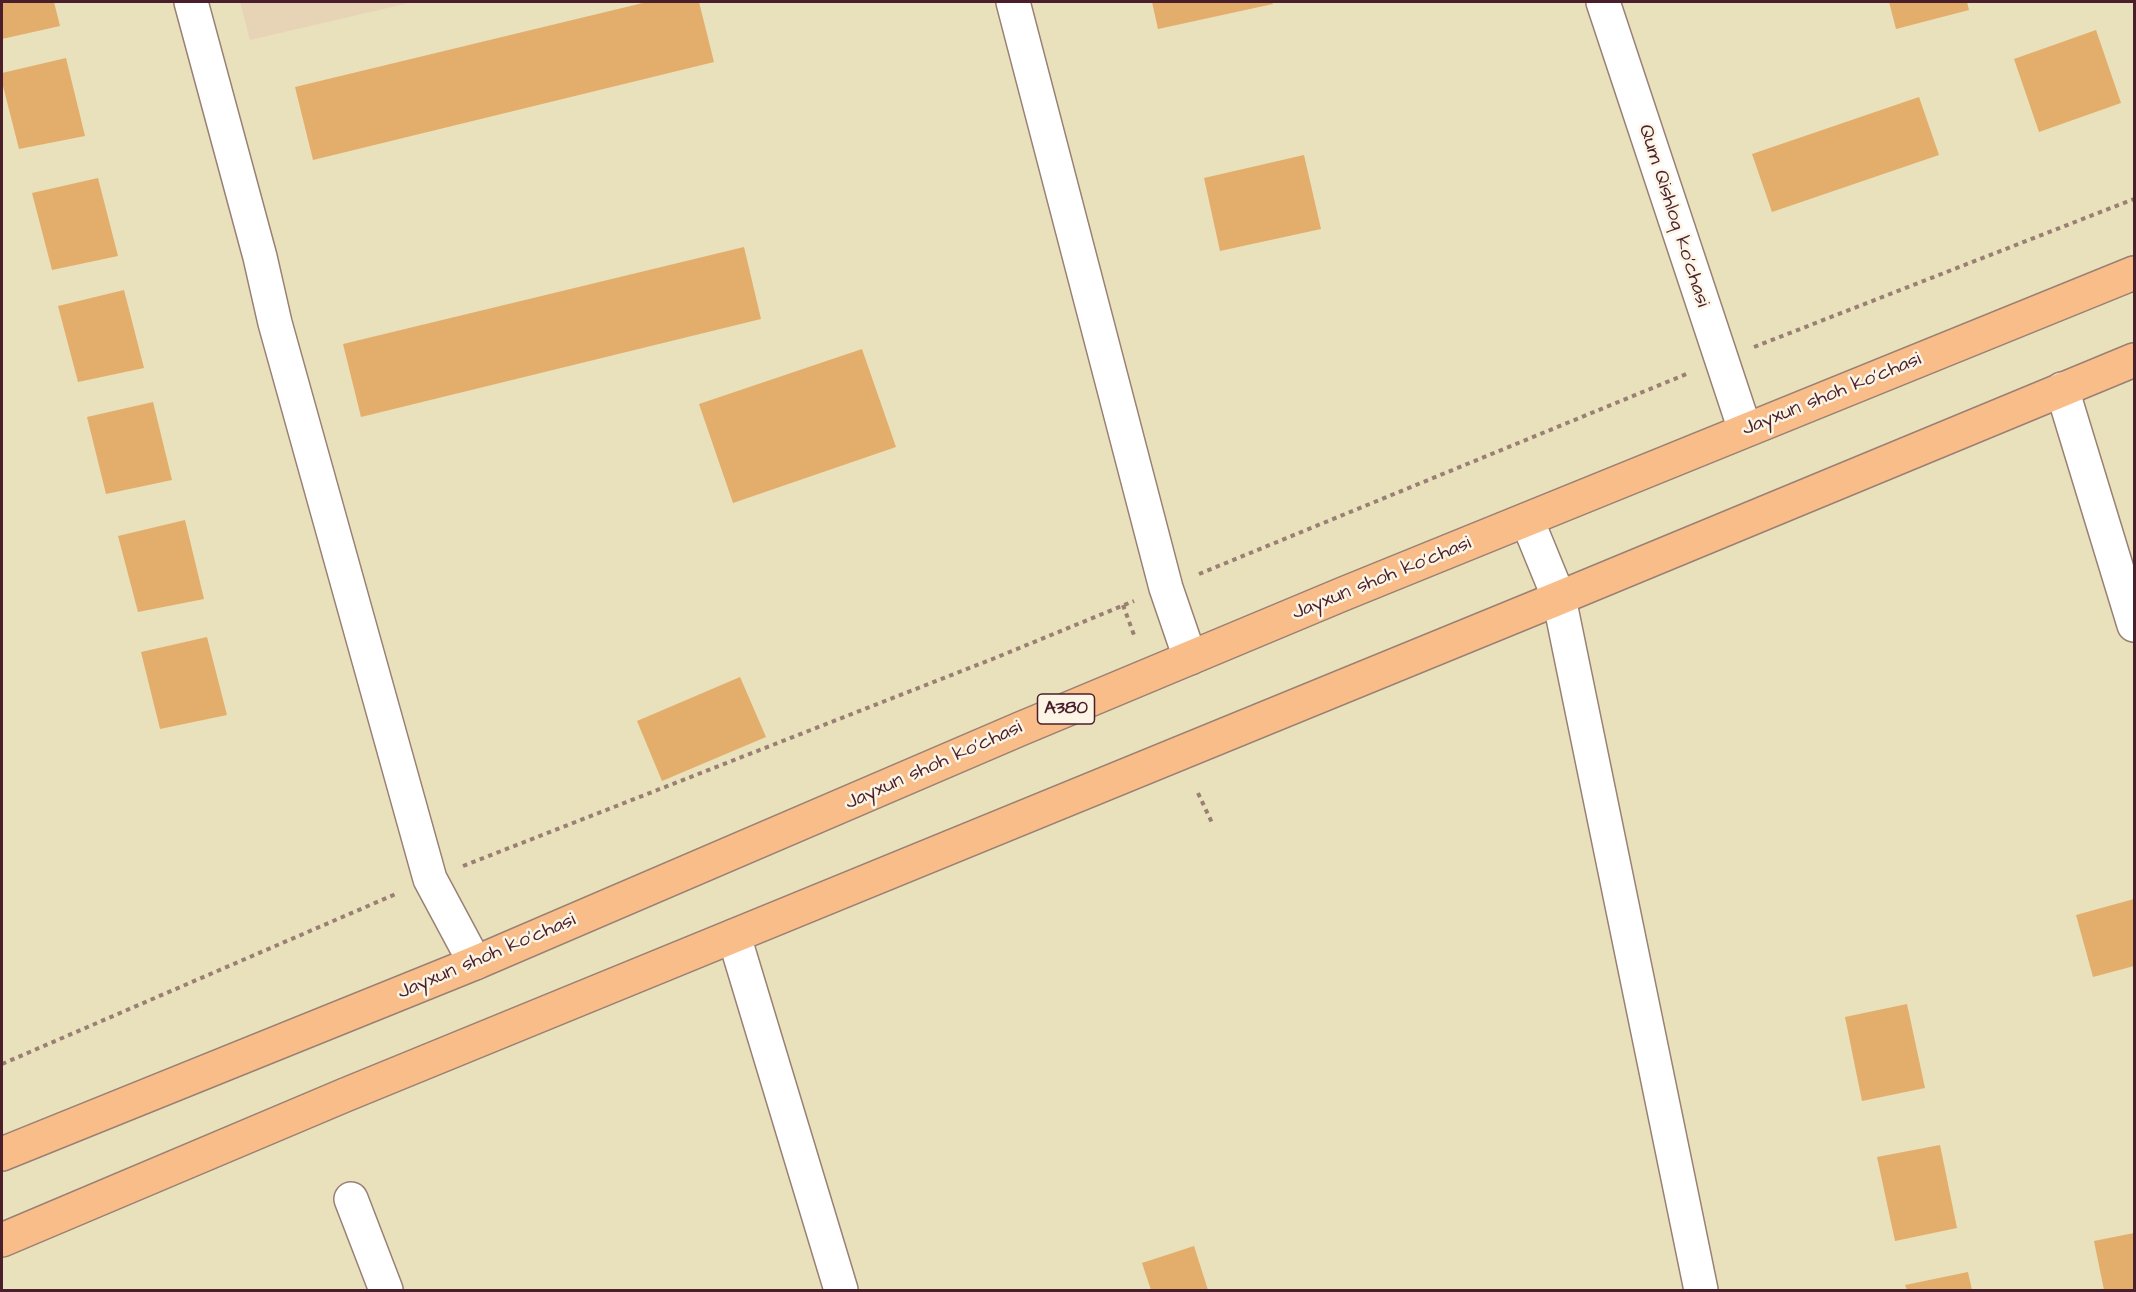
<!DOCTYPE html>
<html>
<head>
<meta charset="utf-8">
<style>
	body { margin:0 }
	#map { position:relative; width:2136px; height:1292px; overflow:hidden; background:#e9e0bc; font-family:"Architects Daughter",sans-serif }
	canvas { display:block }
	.frame { position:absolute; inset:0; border:3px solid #4a1f2b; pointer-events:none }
</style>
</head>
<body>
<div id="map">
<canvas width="2136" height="1292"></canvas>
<div class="frame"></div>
</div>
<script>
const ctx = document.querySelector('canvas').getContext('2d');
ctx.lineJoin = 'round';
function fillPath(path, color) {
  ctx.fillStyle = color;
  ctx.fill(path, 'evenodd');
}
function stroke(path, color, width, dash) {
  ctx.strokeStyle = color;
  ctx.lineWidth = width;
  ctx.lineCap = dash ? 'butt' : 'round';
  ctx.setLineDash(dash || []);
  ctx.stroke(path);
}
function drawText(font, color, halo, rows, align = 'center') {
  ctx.font = font + ' "Architects Daughter",sans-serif';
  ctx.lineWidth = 5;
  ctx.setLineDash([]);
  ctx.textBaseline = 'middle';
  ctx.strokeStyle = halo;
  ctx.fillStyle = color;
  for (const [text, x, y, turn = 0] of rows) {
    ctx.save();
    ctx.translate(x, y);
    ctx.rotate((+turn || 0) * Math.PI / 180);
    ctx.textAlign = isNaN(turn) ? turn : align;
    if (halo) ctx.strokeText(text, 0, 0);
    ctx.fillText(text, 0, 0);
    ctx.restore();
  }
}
const built = new Path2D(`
	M240,2H413L250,40Z`);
const building = new Path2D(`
	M2,2H54L60,26L2,39Z
	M647,2H699L714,62L313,160L295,87Z
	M1152,2H1272L1273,4L1158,29Z
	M1889,2H1967L1969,10L1896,29Z
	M2096,30L2121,103L2039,132L2014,59Z
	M66,58L85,136L19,149L2,82V73Z
	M1919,97L1939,155L1772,212L1752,154Z
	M1304,155L1321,229L1220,251L1204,178Z
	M98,178L118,256L52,270L32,193Z
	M744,247L761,319L361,417L343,344Z
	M124,290L144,368L78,382L58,306Z
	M862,349L896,447L733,503L699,404Z
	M153,402L172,480L106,494L87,417Z
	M185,520L204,599L138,612L118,536Z
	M207,637L227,715L160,729L141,652Z
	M740,677L766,737L662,781L637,721Z
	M2134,899V966L2093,977L2076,915Z
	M1907,1004L1925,1088L1862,1101L1845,1017Z
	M1940,1145L1957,1228L1895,1241L1877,1157Z
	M2134,1233V1290H2104L2094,1241Z
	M1194,1246L1208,1290H1151L1142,1263Z
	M1968,1272L1972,1290H1907L1905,1285Z`);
const path = new Path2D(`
	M1754,347L2134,199
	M1199,574L1689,373
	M1123,605L1134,635
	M1198,793L1213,825
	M463,866L995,658L1134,601
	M2,1064L398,893`);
const minor = new Path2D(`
	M191,2L260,257L275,323L430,879L475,963
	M1013,2L1166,588L1190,658
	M1603,2L1745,430
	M2062,389L2134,625
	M1527,520L1559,598L1701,1290
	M734,936L841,1290
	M351,1199L386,1290`);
const highway = new Path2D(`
	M2,1154L475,963L1020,729L1343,594L2134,273
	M2,1240L345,1095L1559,598L2134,360`);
const shields = [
	[1066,709,57]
];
const shieldNames = [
	["A380",1066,709]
];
const streetNames = [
	["Qum Qishloq ko'chasi",1673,216,72],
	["Jayxun shoh ko'chasi",1832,395,-22],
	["Jayxun shoh ko'chasi",1382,579,-22],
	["Jayxun shoh ko'chasi",934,766,-24],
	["Jayxun shoh ko'chasi",487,957,-23]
];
fillPath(built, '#e7d4b7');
fillPath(building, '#e3ae6b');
stroke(minor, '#9a8074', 36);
stroke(highway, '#9a8074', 36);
stroke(path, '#9a8074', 4, [4.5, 4.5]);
stroke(minor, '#fff', 33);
stroke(highway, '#f8bd89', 33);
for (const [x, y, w] of shields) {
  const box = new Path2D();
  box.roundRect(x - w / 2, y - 15, w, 30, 4.5);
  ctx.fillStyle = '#fcf5e5';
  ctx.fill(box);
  stroke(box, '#4a1f2b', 1.5);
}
drawText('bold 18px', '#4a1f2b', null, shieldNames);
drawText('20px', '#4a1f2b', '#fcf5e5', streetNames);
</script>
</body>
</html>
